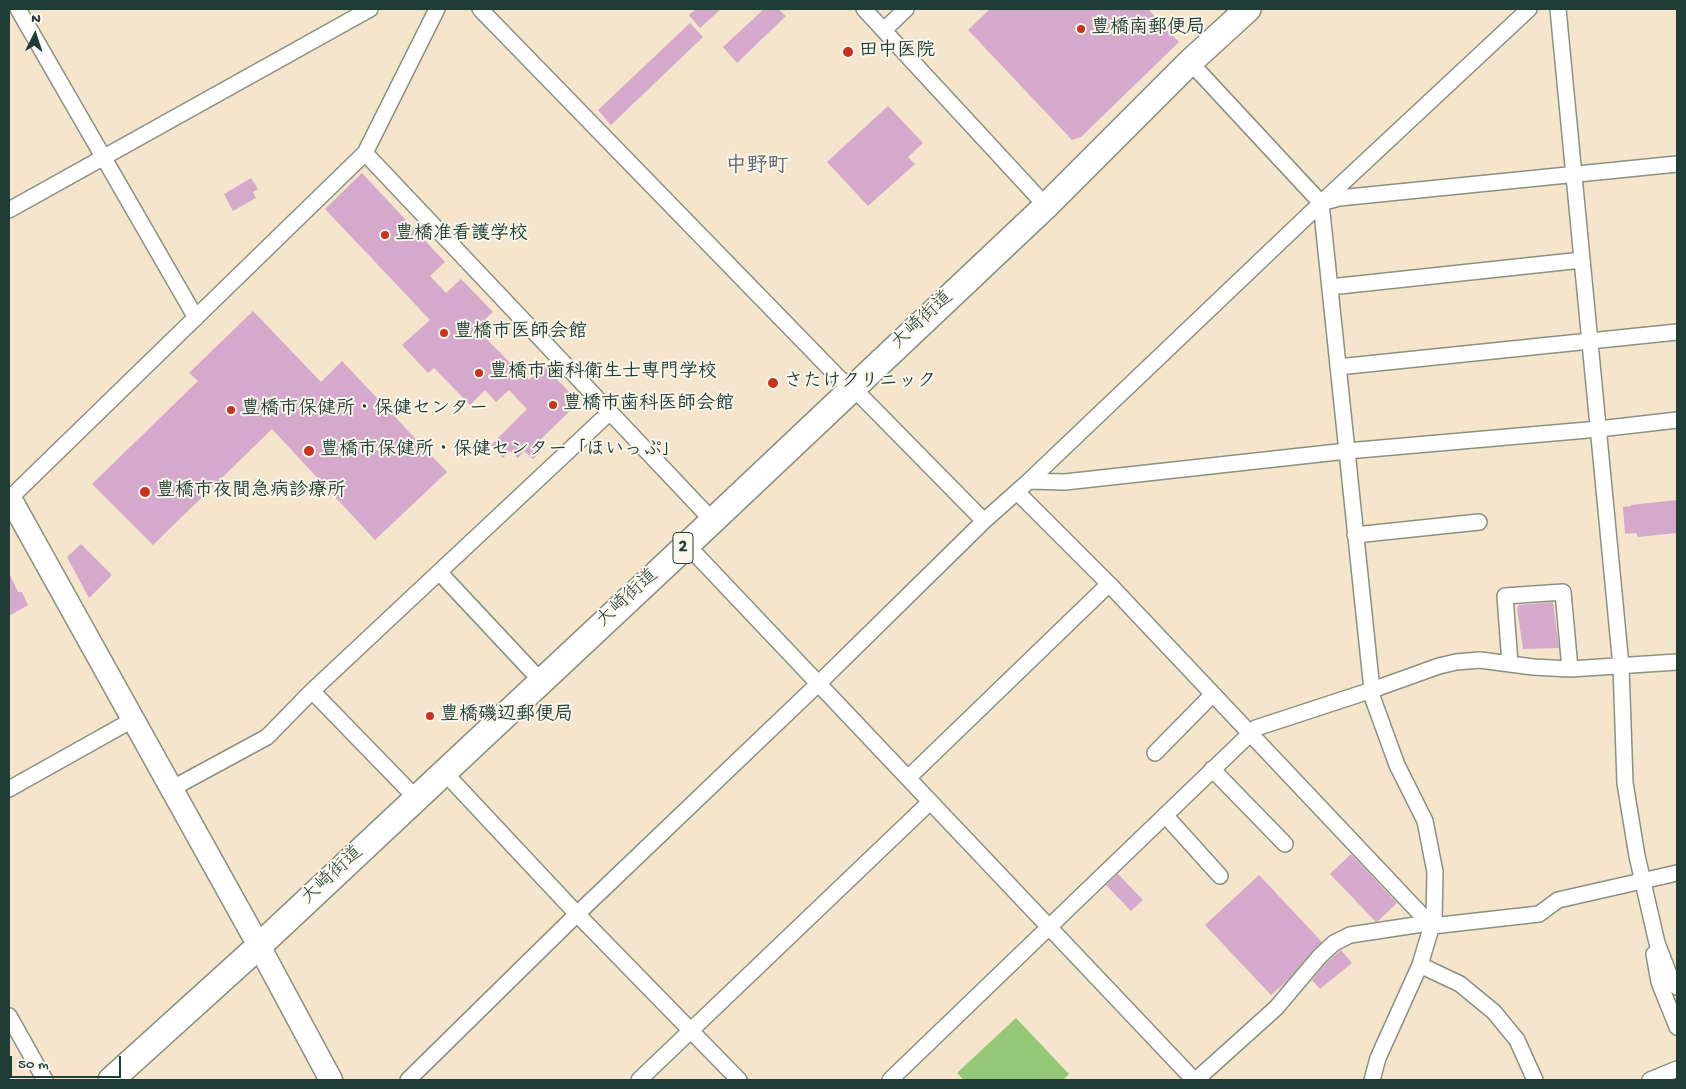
<!DOCTYPE html>
<html>
<head>
<meta charset="utf-8">
<style>
	body { margin:0 }
	#map { position:relative; width:1686px; height:1089px; overflow:hidden; background:#f5e5cc; font-family:"Gochi Hand",sans-serif }
	canvas { display:block }
	.frame { position:absolute; inset:0; border:10px solid #1f3d34; pointer-events:none }
	.north { position:absolute; left:10px; top:10px; width:50px; height:50px; -webkit-text-stroke:4px #fbf7ec; paint-order:stroke; rotate:4deg; font-size:14px; font-weight:700; line-height:20px; text-align:center; color:#1f3d34 }
	.north::after { content:''; display:block; margin:auto; width:18px; height:22px; background:#1f3d34; clip-path:polygon(50% 0,100% 100%,50% 72%,0 100%) }
	.scale { position:absolute; left:10px; top:1056px; width:111px; height:22px; box-sizing:border-box; border:2px solid #1f3d34; border-top:0; padding-left:6px; font-size:15px; line-height:18px; white-space:nowrap; color:#1f3d34; -webkit-text-stroke:4px #fbf7ec; paint-order:stroke }
</style>
</head>
<body>
<div id="map">
<canvas width="1686" height="1089"></canvas>
<div class="frame"></div>
<div class="north">N</div>
<div class="scale">50 m</div>
</div>
<script>
const ctx = document.querySelector('canvas').getContext('2d');
ctx.lineJoin = 'round';
function fillPath(path, color) {
  ctx.fillStyle = color;
  ctx.fill(path, 'evenodd');
}
function stroke(path, color, width, dash) {
  ctx.strokeStyle = color;
  ctx.lineWidth = width;
  ctx.lineCap = dash ? 'butt' : 'round';
  ctx.setLineDash(dash || []);
  ctx.stroke(path);
}
function drawText(font, color, halo, rows, align = 'center') {
  ctx.font = font + ' "Gochi Hand","Klee One",sans-serif';
  ctx.lineWidth = 4;
  ctx.setLineDash([]);
  ctx.textBaseline = 'middle';
  ctx.strokeStyle = halo;
  ctx.fillStyle = color;
  for (const [text, x, y, turn = 0] of rows) {
    ctx.save();
    ctx.translate(x, y);
    ctx.rotate((+turn || 0) * Math.PI / 180);
    ctx.textAlign = isNaN(turn) ? turn : align;
    if (halo) ctx.strokeText(text, 0, 0);
    ctx.fillText(text, 0, 0);
    ctx.restore();
  }
}
const green = new Path2D(`
	M1016,1018L1069,1074L1063,1080H964L957,1073Z`);
const building = new Path2D(`
	M696,9H721L700,28L689,15Z
	M764,9H778L786,16L737,63L723,47Z
	M990,9H1148L1179,42L1081,137L1072,140L968,30Z
	M690,23L703,37L611,125L598,110Z
	M888,106L923,143L908,157L915,164L868,206L827,162Z
	M362,173L445,262L430,276L446,293L461,279L493,312L476,328L519,372L521,371L529,380L544,366L579,402L538,442L544,448L533,459L524,451L518,458L510,451L503,458L491,445L527,409L509,390L496,402L485,390L470,405L434,368L428,373L402,345L430,320L325,209Z
	M251,178L258,189L253,192L256,198L233,211L224,194Z
	M253,311L321,382L342,361L447,472L375,540L272,429L153,545L92,484L198,381L189,373Z
	M1677,500V533L1638,537L1636,533L1625,534L1623,507L1631,506V505Z
	M81,544L112,575L89,598L67,557Z
	M9,573L18,592H22L28,605L9,616Z
	M1553,602L1559,648L1523,649L1517,608L1519,605Z
	M1351,854L1397,903L1378,921L1376,922L1330,874Z
	M1118,874L1143,900L1131,911L1106,885Z
	M1259,875L1322,942L1286,982L1271,995L1205,925Z
	M1341,950L1352,963L1320,989L1312,980L1327,962Z`);
const street = new Path2D(`
	M18,9L196,318
	M480,9L839,378L862,397L984,521
	M864,9L1046,206
	M1558,9L1621,666L1625,783L1637,856L1657,943L1672,982L1677,987
	M884,30L906,9
	M1190,62L1321,203
	M365,153L712,520
	M9,210L370,9
	M1330,287L1582,260
	M1338,367L1677,332
	M1029,481L1321,203L1529,9
	M1018,493L1109,584L1432,926L1539,914L1558,900L1677,873
	M9,499L365,153L437,9
	M1355,535L1479,522
	M687,545L1194,1080
	M439,572L541,681
	M1510,664L1505,596L1563,592L1570,669
	M312,691L416,798
	M1155,753L1213,694
	M1212,769L1285,844
	M444,772L577,914L739,1080
	M908,778L1109,584
	M9,789L134,719
	M171,789L267,737L312,691L610,412
	M1165,815L1220,876
	M1654,954L1659,982L1677,1027
	M1420,965L1460,984L1494,1012L1517,1040L1535,1080
	M9,1016L45,1080
	M408,1080L574,917L818,684L984,521L1029,481L1065,482L1347,451L1599,429L1677,420
	M639,1080L930,802
	M890,1080L1256,728L1372,690L1439,666L1456,662L1480,660L1533,667L1570,669L1677,662
	M1196,1080L1276,1008L1320,956L1334,943L1350,935L1429,923
	M1372,1080L1378,1058L1420,965L1434,918L1435,872L1425,821L1397,765L1373,699L1372,690L1321,203L1339,198L1677,164
	M1650,1080L1677,1069`);
const secondary = new Path2D(`
	M10,498L259,946L331,1080`);
const primary = new Path2D(`
	M111,1080L259,946L687,545L1046,206L1190,62L1248,9`);
const markers = [
	[1081,29,5,"#c8321e"],
	[848,52,6,"#c8321e"],
	[385,235,5,"#c8321e"],
	[444,333,5,"#c8321e"],
	[479,373,5,"#c8321e"],
	[773,383,6,"#c8321e"],
	[553,405,5,"#c8321e"],
	[231,410,5,"#c8321e"],
	[309,451,6,"#c8321e"],
	[145,492,6,"#c8321e"],
	[430,716,5,"#c8321e"]
];
const shields = [
	[683,548,20]
];
const shieldNames = [
	["2",683,548]
];
const poiNames = [
	["豊橋南郵便局",1091,29],
	["田中医院",859,52],
	["豊橋准看護学校",395,235],
	["豊橋市医師会館",454,333],
	["豊橋市歯科衛生士専門学校",489,373],
	["さたけクリニック",784,383],
	["豊橋市歯科医師会館",563,405],
	["豊橋市保健所・保健センター",241,410],
	["豊橋市保健所・保健センター「ほいっぷ」",320,451],
	["豊橋市夜間急病診療所",156,492],
	["豊橋磯辺郵便局",440,716]
];
const streetNames = [
	["大崎街道",923,321,-43],
	["大崎街道",628,599,-43],
	["大崎街道",333,876,-43]
];
const quarterNames = [
	["中野町",757,168]
];
fillPath(green, '#94c778');
fillPath(building, '#d4a9cc');
stroke(street, '#8a9180', 18);
stroke(secondary, '#8a9180', 25);
stroke(primary, '#8a9180', 28);
stroke(street, '#fff', 15);
stroke(secondary, '#fff', 22);
stroke(primary, '#fff', 25);
for (const [x, y, r, color] of markers) {
  const dot = new Path2D();
  dot.arc(x, y, r, 0, 2 * Math.PI);
  ctx.fillStyle = color;
  ctx.fill(dot);
  stroke(dot, '#fbf7ec', 2);
}
for (const [x, y, w] of shields) {
  const box = new Path2D();
  box.roundRect(x - w / 2, y - 15.5, w, 31, 4);
  ctx.fillStyle = '#fbf7ec';
  ctx.fill(box);
  stroke(box, '#1f3d34', 1);
}
drawText('bold 18px', '#1f3d34', null, shieldNames);
drawText('bold 19px', '#1f3d34', '#fbf7ec', poiNames, 'left');
drawText('19px', '#1f3d34', '#fbf7ec', streetNames);
drawText('bold 21px', '#5e6369', '#fbf7ec', quarterNames);
</script>
</body>
</html>
